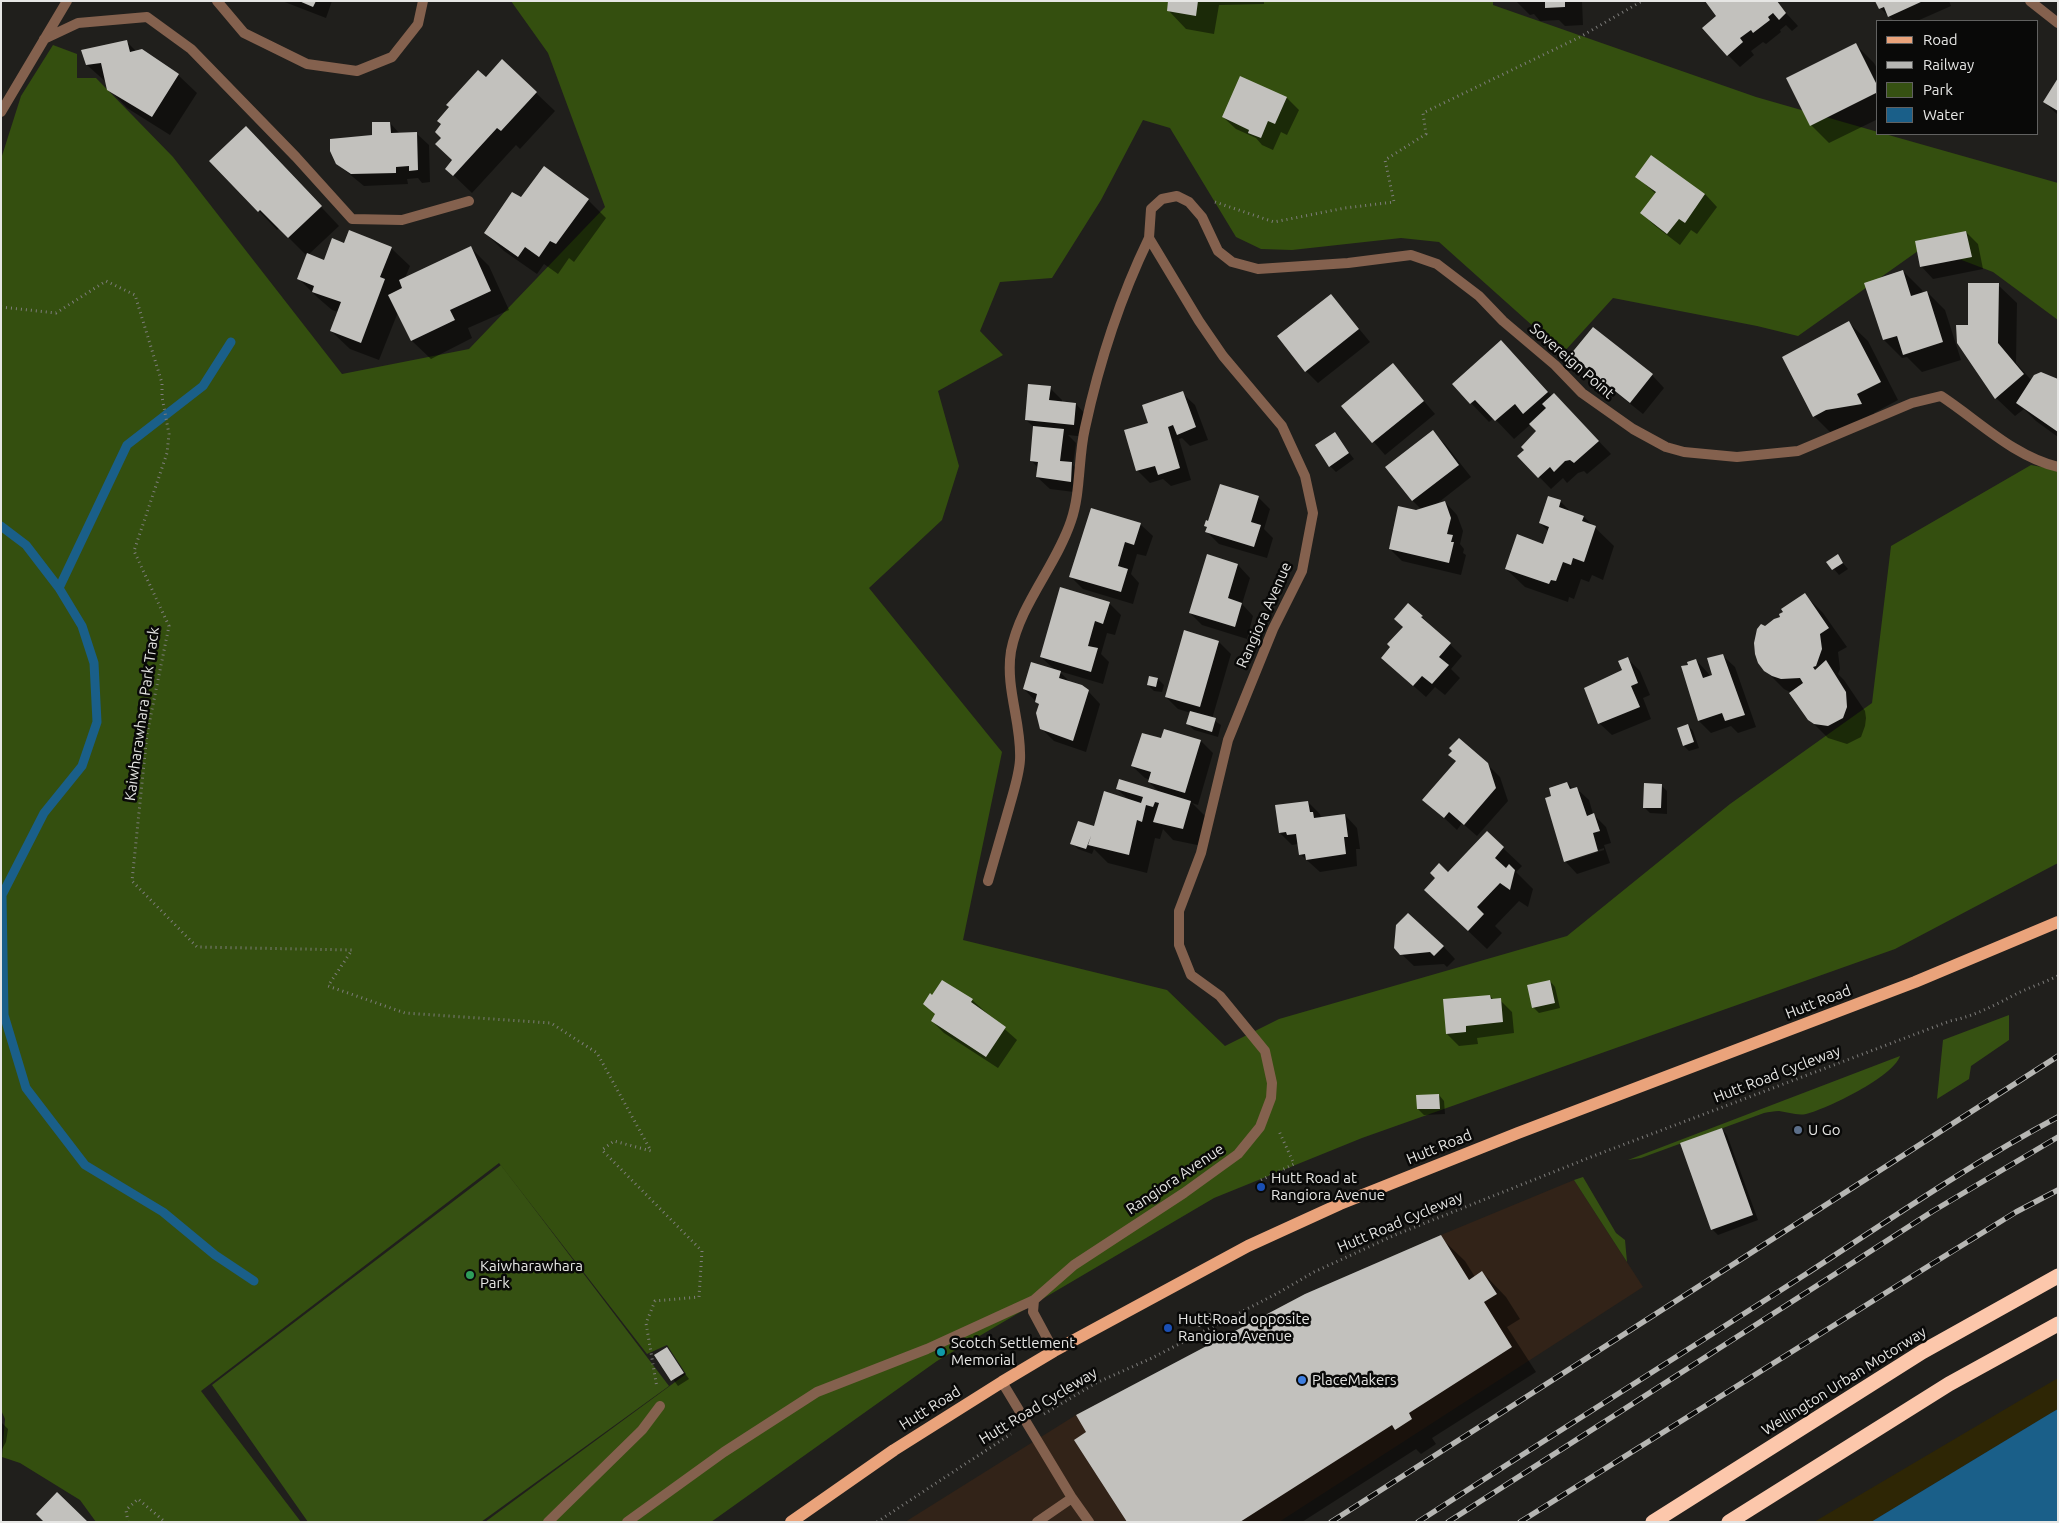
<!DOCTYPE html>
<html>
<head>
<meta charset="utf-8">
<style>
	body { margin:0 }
	#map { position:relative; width:2059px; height:1523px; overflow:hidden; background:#201f1c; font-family:Ubuntu,sans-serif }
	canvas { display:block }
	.frame { position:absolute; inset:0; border:2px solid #e6e6e4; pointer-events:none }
	.legend { position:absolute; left:1876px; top:20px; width:162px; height:115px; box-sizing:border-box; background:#090908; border:1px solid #616160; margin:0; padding:6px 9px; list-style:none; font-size:15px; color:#e6e6e4 }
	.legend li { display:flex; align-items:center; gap:10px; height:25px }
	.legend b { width:25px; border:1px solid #616160 }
</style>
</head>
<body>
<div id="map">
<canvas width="2059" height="1523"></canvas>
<div class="frame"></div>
<ul class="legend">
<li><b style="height:6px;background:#eaa37b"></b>Road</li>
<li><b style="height:6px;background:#b6b6b3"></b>Railway</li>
<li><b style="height:14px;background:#365112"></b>Park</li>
<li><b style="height:14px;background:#1a5f89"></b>Water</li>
</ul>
</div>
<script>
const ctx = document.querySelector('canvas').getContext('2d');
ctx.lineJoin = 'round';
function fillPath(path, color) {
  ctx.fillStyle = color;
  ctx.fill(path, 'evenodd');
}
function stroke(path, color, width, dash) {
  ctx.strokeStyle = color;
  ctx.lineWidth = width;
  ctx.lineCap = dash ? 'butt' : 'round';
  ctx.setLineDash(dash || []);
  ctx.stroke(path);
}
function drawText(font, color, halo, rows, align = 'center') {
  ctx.font = font + ' Ubuntu,sans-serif';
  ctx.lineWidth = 5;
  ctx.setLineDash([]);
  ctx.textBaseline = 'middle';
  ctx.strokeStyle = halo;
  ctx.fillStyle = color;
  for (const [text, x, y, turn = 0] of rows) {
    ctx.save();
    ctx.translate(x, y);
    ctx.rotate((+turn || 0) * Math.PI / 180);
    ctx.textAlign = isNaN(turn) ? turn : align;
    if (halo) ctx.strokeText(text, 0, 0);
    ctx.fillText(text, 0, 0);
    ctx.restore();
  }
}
const industrial = new Path2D(`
	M1574,1180L1643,1287L1279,1522H905L1076,1415L1441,1235Z`);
const green = new Path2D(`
	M2009,1015V1040L1971,1066L1969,1079L1937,1099L1943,1040Z
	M1900,1056C1893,1077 1827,1109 1806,1114C1797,1116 1788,1112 1779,1111C1774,1111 1769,1112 1764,1113L1641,1158L1628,1160Z
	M501,1165L669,1386L481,1522H308L212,1385Z
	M1583,1177L1616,1233L1625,1240L1627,1262L1574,1180Z`);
const forest = new Path2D(`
	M511,1H1493V5L1756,97L1878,132V134H1885L2058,183V320L1993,272L1925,246L1798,336L1757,326L1613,298L1563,353L1439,242L1401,238L1292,250L1261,249L1236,237L1170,128L1143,120L1101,200L1052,278L1000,282L980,331L1003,355L938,391L959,466L942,520L869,588L1002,752L963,940L1167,990L1225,1046L1279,1019L1567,936L1730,804L1872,703L1891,546L2031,465L2058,470V863L1895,949L1362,1138L1214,1198L937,1361L711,1522H485L686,1374L667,1345L647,1354L499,1163L201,1391L301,1522H96L80,1500L20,1463L2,1457L5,1419L1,1410V159L21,96L53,45L77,54V78H96L173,157L342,374L469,349L605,207L548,53Z`);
const sand = new Path2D(`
	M2058,1378V1409L1871,1522H1814Z`);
const water = new Path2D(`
	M2058,1409V1522H1871L2051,1413Z`);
const shadow = new Path2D(`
	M282,1H332L326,18Z
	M1170,1H1264V4L1219,5L1214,34L1186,29L1168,10Z
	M1516,1H1582L1583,25L1565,26L1559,20L1540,21L1534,14L1530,15Z
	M1775,1L1798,26L1792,31L1786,25L1780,30L1781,32L1766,44L1763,42L1751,51L1754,55L1740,67L1728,55L1718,16Z
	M1877,1H1949L1951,6L1917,21H1894L1880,8Z
	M127,42L137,52L178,75L197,93L170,135L127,108L109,89L107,83L87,65Z
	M1855,44L1874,63L1878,70V119L1829,143L1811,125Z
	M486,79L536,93L555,111L520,149L516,145L472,193L447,169L453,161L442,138Z
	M2058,80V115L2044,102Z
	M1287,98L1299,110L1287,135L1281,132L1273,150L1262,145L1256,138L1236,129L1223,117Z
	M390,123L400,134L416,133L429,145L430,182L422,183L418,178L407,179L408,184L364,186L337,164Z
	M264,146L339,226L308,255L325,261L345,245L391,248L410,266L405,278L471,248L489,266L509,310L468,328L472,338L431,359L412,341L398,312L379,360L350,349L331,331L338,312L332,310L317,297L299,279L307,256L279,228L277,230L259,211Z
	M1637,177L1705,194L1717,207L1697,234L1691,230L1680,245L1654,225L1642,213L1656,194Z
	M521,199L588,200L606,218L574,262L569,258L558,274L544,264L537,274L504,251L485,233Z
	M1966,232L1978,244L1983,269L1933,279L1921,266Z
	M1903,271L1922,290L1923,293L1927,292L1945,310L1961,360L1922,372L1907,357L1902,358L1884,340L1865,284Z
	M1998,285L2017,303L2016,363L2032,381L2058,380V437L2036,421L2024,409L2015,416L1996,398L1958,342Z
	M1331,295L1370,342L1318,383L1306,371L1279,336Z
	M1849,323L1868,341L1898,400L1874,413L1879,422L1833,435L1814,416Z
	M1501,341L1552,396L1566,407L1611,454L1587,474L1584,471L1578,473L1567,483L1563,478L1551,489L1519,456L1538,432L1531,424L1514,439L1494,418L1489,422L1471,403Z
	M1572,355L1652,375L1664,388L1643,414L1584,367Z
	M1393,365L1435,414L1385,455L1343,406Z
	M1050,388L1062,400V403L1076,404L1088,417L1086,437L1068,435L1076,443L1073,465L1084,476L1082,493L1050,489L1037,477L1038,468L1031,460L1035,428L1026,420Z
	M1182,393L1195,405L1208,440L1190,446L1182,438L1179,439L1191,480L1171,486L1163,479L1150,483L1138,471L1126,431L1150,424Z
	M1433,432L1445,444L1471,477L1434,506L1445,502L1457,515L1463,531L1460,544L1464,549L1463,553L1466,555L1461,575L1402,561L1390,549L1416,511L1422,510L1413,501Z
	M1334,433L1354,459L1336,472L1330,466Z
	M1258,497L1270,509L1264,529L1273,538L1267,558L1219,544L1206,531L1208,528L1205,526Z
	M1560,501L1572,513L1584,517L1614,546L1603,580L1592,575L1589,582L1581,579L1574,599L1569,597L1568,602L1525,587L1506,569L1544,546L1549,532L1540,523Z
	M1140,524L1153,536L1146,556L1137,554L1131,574L1139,583L1133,604L1083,589L1071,577Z
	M1208,556L1238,565L1250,578L1242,604L1253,616L1247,639L1202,625L1190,613Z
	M1837,556L1848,569L1839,575L1828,562Z
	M1805,595L1823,613L1847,647L1838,652L1840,669L1838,674L1844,680L1865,711L1866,718L1865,726L1861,737L1847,744L1828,738L1809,719L1790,692L1784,689L1765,670L1766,628L1782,618Z
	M1109,603L1121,615L1115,635L1107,633L1101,654L1109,662L1103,684L1059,671L1071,683L1088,691L1100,704L1086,752L1054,741L1041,728L1040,706L1024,689L1055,670L1041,657Z
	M1422,617L1462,656L1451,669L1460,678L1445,695L1435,687L1426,697L1382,658L1404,627Z
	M1219,642L1231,654L1212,719L1221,725L1218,737L1194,730L1188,724L1191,713L1178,709L1166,697Z
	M1722,655L1735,667L1756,727L1738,733L1731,726L1711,733L1699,721L1690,665L1696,660L1708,673L1710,677L1714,676Z
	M1628,659L1640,671L1650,695L1643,698L1651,719L1612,735L1599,723Z
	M1150,677L1158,679L1164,685L1162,692L1154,691L1148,685Z
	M1688,725L1693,731L1699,748L1689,751L1684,746Z
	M1162,740L1201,741L1213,753L1198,805L1192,803L1209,820L1202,846L1173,840L1163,829L1160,839L1155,838L1147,873L1108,863L1094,849L1092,854L1078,849L1072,843L1129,800L1117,789L1159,792L1149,782L1150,780L1145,778L1132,766Z
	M1487,764L1500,777L1508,801L1477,836L1462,823L1457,830L1424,799Z
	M1567,783L1573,789L1576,788L1589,800L1593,814L1606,827L1611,843L1604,845L1610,863L1577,874L1565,861L1553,796ZM1604,848V850L1570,861V859Z
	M1661,785L1667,791V814L1650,813L1644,807Z
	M1308,802L1320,814L1321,818L1345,815L1357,828L1360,849H1356L1357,866L1320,872L1300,854L1298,844L1292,845L1280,833Z
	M1487,833L1522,866L1516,872L1533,889L1528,907L1519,901L1495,926L1502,933L1487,949L1444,908L1448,873Z
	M1443,946L1455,959L1447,967L1444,964L1414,966L1395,948Z
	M1550,981L1555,987L1560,1008L1539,1013L1533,1007Z
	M933,996L972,1000L1017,1040L998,1068L944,1033L932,1021L936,1015L924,1004Z
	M1490,996L1494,1000H1500L1512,1012L1514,1033L1477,1038L1478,1044L1459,1046L1447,1034Z
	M1439,1095L1444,1101L1445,1114L1424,1115L1418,1109Z
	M1722,1129L1727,1135L1758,1220L1718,1235L1712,1229Z
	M1440,1237L1465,1261L1475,1277L1482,1272L1506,1297L1520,1319L1507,1327L1536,1372L1432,1438L1436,1444L1421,1454L1416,1449L1302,1522H1128Z
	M1210,1314L1219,1325L1206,1332L1200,1326Z
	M666,1348L689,1379L678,1386L656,1356Z
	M1,1422L8,1429L6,1442L1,1451Z`);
const stream = new Path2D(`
	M1,526L26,545L59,588L82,626L94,663L97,722L82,766L44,813L2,895L4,1015L26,1088L85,1165L163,1212L215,1255L254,1281
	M59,588L127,445L203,386L231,342`);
const building = new Path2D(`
	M299,1H316L313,7Z
	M1168,1H1198L1196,16L1167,11Z
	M1545,1H1565V7L1545,8Z
	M1705,1H1777L1786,13L1779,20L1773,13L1768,17L1770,20L1753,33L1751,30L1740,38L1743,42L1727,56L1702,28L1716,16Z
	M1875,1H1923L1888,17L1884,7L1879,9Z
	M127,40L130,52L142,49L179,74L152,117L107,90L101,63L86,65L81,50Z
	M1856,43L1878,87V92L1810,126L1786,78Z
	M502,59L537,92L501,131L497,128L453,176L445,169L452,160L435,144L441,138L435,132L441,124L437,121L449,107L446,105L478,70L486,77Z
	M1240,76L1287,97L1275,124L1268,121L1261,138L1248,133L1249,130L1222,117Z
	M2058,78V111L2043,102Z
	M372,122H390L391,133L417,132L418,170L409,171V166L396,167V173L351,174L336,164L330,151V139L372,135Z
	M246,126L322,206L288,238L260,210L258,212L209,161Z
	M1651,155L1705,194L1685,223L1679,219L1667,234L1640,213L1656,192L1635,177Z
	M544,166L589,199L556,244L550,241L539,257L525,247L518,257L484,233L512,192L521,197Z
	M349,230L392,247L380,277L385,279L361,343L330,331L341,302L312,292L314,286L297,279L307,253L324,260L332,238L344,243Z
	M1966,231L1972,257L1920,267L1915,241Z
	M471,246L491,291L450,310L455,320L411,341L388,295L402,288L399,280Z
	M1903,270L1911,296L1927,291L1943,342L1903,355L1897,336L1883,340L1864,283Z
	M1968,283H1999L1998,343L2024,374L1995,399L1957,343L1956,325H1968Z
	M1331,294L1359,329L1305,372L1277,336Z
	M1849,321L1881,382L1857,394L1862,404L1826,410L1813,417L1782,357Z
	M1593,327L1653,374L1630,403L1570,355Z
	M1501,340L1548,392L1523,414L1515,404L1495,421L1475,400L1470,404L1452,384Z
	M1393,363L1424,401L1372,443L1341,406Z
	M2041,372L2058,379V432L2016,403L2034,375Z
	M1028,384L1051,386L1049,400L1076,403L1074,425L1025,420Z
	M1183,391L1196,427L1177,435L1173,425L1168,427L1180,468L1158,475L1155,466L1136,471L1124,430L1148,423L1142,405Z
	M1554,393L1599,441L1574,463L1570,460L1565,461L1554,472L1550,467L1538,478L1517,456L1524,450L1521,447L1536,431L1529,424L1546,408L1542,404Z
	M1033,426L1064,429L1060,461L1072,462L1071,482L1036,477L1038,462L1030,461Z
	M1433,430L1459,465L1412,501L1385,467Z
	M1335,432L1349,453L1329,467L1315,445Z
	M1220,484L1259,496L1251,522L1261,525L1254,547L1205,532L1207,527L1204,526L1206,520L1208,521Z
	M1548,496L1561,500L1559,507L1584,516L1582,521L1596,526L1584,562L1573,558L1571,565L1563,562L1556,581L1551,580L1549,584L1505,569L1517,534L1543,544L1549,527L1539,523Z
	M1445,501L1451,518L1447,534L1453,535L1451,542H1454L1449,563L1389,549L1398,506L1416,510Z
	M1091,508L1141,523L1134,545L1125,542L1118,566L1128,569L1121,592L1069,577Z
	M1207,554L1238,564L1228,598L1242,603L1235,627L1189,613Z
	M1838,554L1843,563L1832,570L1826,562Z
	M1060,587L1110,602L1103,624L1095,621L1088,646L1098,648L1091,672L1040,657Z
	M1805,593L1829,628L1820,634L1822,649L1816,666L1813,667L1815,670L1826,660L1846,692L1847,707L1843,718L1828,726L1814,724L1808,720L1789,693L1803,683L1800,678L1781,679L1772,676L1764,671L1758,663L1755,654L1754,643L1757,629L1761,624L1765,626L1774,619L1780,617L1779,614L1783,612L1781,609Z
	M1408,603L1423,616L1421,617L1451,643L1439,657L1449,665L1432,684L1422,676L1413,686L1381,658L1390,647L1387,644L1403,627L1394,619Z
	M1184,630L1219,641L1200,707L1165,697Z
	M1723,654L1745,715L1725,721L1722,713L1698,721L1681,666L1688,665L1687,662L1696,659L1703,678L1712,675L1707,658Z
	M1628,657L1638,683L1631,686L1640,707L1598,724L1584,688L1622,670L1618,661Z
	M1031,662L1061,671L1059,678L1082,685L1089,690L1073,741L1040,729L1036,713L1039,704L1035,702L1037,694L1023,689Z
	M1149,676L1158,678L1156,687L1147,685Z
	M1190,711L1216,718L1212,732L1186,724Z
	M1688,724L1694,742L1683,746L1677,728Z
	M1164,729L1201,740L1185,793L1148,782L1151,772L1131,766L1142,733L1161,738Z
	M1459,738L1488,763L1496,788L1464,825L1449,812L1444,818L1422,800L1456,761L1448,755L1452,751L1449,748Z
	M1119,779L1191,801L1183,829L1153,822L1159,803L1155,802L1153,807L1146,805L1142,822L1137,820L1129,855L1088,845L1091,836L1086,849L1070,844L1078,821L1094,826L1104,791L1141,803L1143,797L1116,789Z
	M1567,782L1570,789L1577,787L1587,816L1594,813L1600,831L1593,833L1598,851L1564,862L1545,798L1551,796L1549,788Z
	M1644,783L1662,784L1661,808H1643Z
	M1308,801L1310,812H1313L1314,818L1345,814L1348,837H1344L1346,854L1306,860L1305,854L1299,855L1296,834L1287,835L1286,832L1279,833L1275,805Z
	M1487,831L1504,847L1495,858L1506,868L1509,864L1515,870L1510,890L1500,883L1477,907L1484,914L1468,931L1424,890L1435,878L1430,873L1439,863L1448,872Z
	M1408,913L1444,946L1434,956L1430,952L1400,955L1394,948L1396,925Z
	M942,980L973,999L971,1002L1006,1027L986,1057L931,1021L935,1014L923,1004L930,993L932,995Z
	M1550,980L1555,1003L1532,1008L1527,985Z
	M1490,995L1491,999L1501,998L1503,1022L1466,1026V1032L1446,1034L1443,999Z
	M1439,1094L1440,1109H1417L1416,1095Z
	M1722,1128L1753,1215L1711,1230L1680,1143Z
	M1441,1235L1469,1280L1482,1271L1497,1294L1484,1302L1512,1347L1409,1413L1412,1419L1395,1430L1392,1425L1240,1522H1127L1074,1440L1086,1432L1076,1415L1305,1294Z
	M1210,1313L1214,1319L1199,1327L1195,1321Z
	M667,1347L684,1373L671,1381L654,1355Z
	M57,1492L88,1522H44L36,1514Z`);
const path = new Path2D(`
	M1215,202L1274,222L1345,208L1394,202L1385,160L1426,134L1423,113L1580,37L1642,1
	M1,307L56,313L106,281L135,295L162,383V397L169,434L167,453L134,551L169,626L147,734L132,881L197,947L352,950L328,986L405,1013L551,1023L597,1053L651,1151L614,1141L602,1150L702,1251L699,1297L655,1301L646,1323L657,1388
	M1261,1180L1294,1164L1279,1131
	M1044,1414L1096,1383L1152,1358L1276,1294L1314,1272L1395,1235L1596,1155L1950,1021C1975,1016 1995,1005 2018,993C2031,987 2045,982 2058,976
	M128,1522L126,1510L138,1499L165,1522
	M877,1522L1011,1434`);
const lane = new Path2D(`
	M1002,1382L1072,1498L1089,1522
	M1037,1522L1072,1498`);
const street = new Path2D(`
	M217,1L244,33L307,64L357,71L392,57L418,24L423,1
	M2030,1L2058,23
	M44,39L78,23L147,17L191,49L296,157L352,219L402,220L469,201
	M1,112L67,1
	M1149,238L1151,209L1162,199L1177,196L1189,202L1202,217L1218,251L1232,262L1258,269L1348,263L1411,255L1437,264L1479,296L1503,321L1555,365L1582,393L1633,429L1666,447L1684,452L1737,457L1798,451L1912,403L1941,396C1979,421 2013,456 2058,467
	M988,881C995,857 1002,832 1009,808C1013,793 1019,776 1020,760C1022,723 1005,689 1011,651C1020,604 1056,566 1071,521C1081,492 1078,458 1085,428C1099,363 1120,298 1149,238L1199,321L1223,356L1282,426L1305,476L1313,513L1302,571L1273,629L1228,740L1201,853L1179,911V945L1191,975L1220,996L1265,1051L1272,1083L1271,1098L1260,1127L1238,1154L1184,1193L1074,1265L1034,1300L1033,1312L1054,1351
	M548,1522L642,1430L660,1406
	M627,1522L724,1452L817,1392L927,1349L1034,1300`);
const primary = new Path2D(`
	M791,1522L894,1450L1002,1382L1054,1351L1248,1246L1340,1204L1518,1133L1915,982L2058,922`);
const highway = new Path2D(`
	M1653,1522L1922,1352L2058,1276
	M1729,1522L1949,1384L2058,1324`);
const rail = new Path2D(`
	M1331,1522L2058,1056
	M1418,1522C1547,1438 1677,1357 1806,1274C1889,1220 1970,1164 2058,1117
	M1448,1522L1846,1267L1933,1211L2058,1137
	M1520,1522L1927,1267L2016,1212L2058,1190`);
const markers = [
	[1798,1130,5,"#5c6f8a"],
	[1261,1187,5,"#1a4fb4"],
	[470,1275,5,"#2e9e5b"],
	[1168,1328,5,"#1a4fb4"],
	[941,1352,5,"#0f9aa8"],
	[1302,1380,5,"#3f7fe0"]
];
const streetNames = [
	["Sovereign Point",1572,361,41],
	["Rangiora Avenue",1264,615,-66],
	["Kaiwharawhara Park Track",142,714,-82],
	["Hutt Road",1818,1002,-21],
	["Hutt Road Cycleway",1777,1074,-21],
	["Hutt Road",1439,1147,-22],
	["Rangiora Avenue",1175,1179,-34],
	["Hutt Road Cycleway",1400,1222,-23],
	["Wellington Urban Motorway",1844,1381,-32],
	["Hutt Road Cycleway",1038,1406,-31],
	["Hutt Road",930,1408,-32]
];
const poiNames = [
	["U Go",1808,1130],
	["Hutt Road at",1271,1178],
	["Rangiora Avenue",1271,1195],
	["Kaiwharawhara",480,1266],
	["Park",480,1283],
	["Hutt Road opposite",1178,1319],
	["Rangiora Avenue",1178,1336],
	["Scotch Settlement",951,1343],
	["Memorial",951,1360],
	["PlaceMakers",1312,1380]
];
fillPath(industrial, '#322318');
fillPath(green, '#365112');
fillPath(forest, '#344f0f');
fillPath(sand, '#2e2605');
fillPath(water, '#1a5f89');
fillPath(shadow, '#0007');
stroke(stream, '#1a5f89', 9);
fillPath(building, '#c2c1bd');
stroke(path, '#7e7d7b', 3, [1, 4]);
stroke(lane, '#84614e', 10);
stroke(street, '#84614e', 10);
stroke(primary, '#eaa37b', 12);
stroke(highway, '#fcc7ab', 15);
stroke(rail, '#b6b6b3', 5.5);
stroke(rail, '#090908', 4, [11]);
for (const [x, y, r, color] of markers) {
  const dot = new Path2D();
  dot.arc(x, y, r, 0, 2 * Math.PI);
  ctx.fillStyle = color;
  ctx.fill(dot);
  stroke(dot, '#090908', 2);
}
drawText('15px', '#e6e6e4', '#090908', streetNames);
drawText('15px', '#e6e6e4', '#090908', poiNames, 'left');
</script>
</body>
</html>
